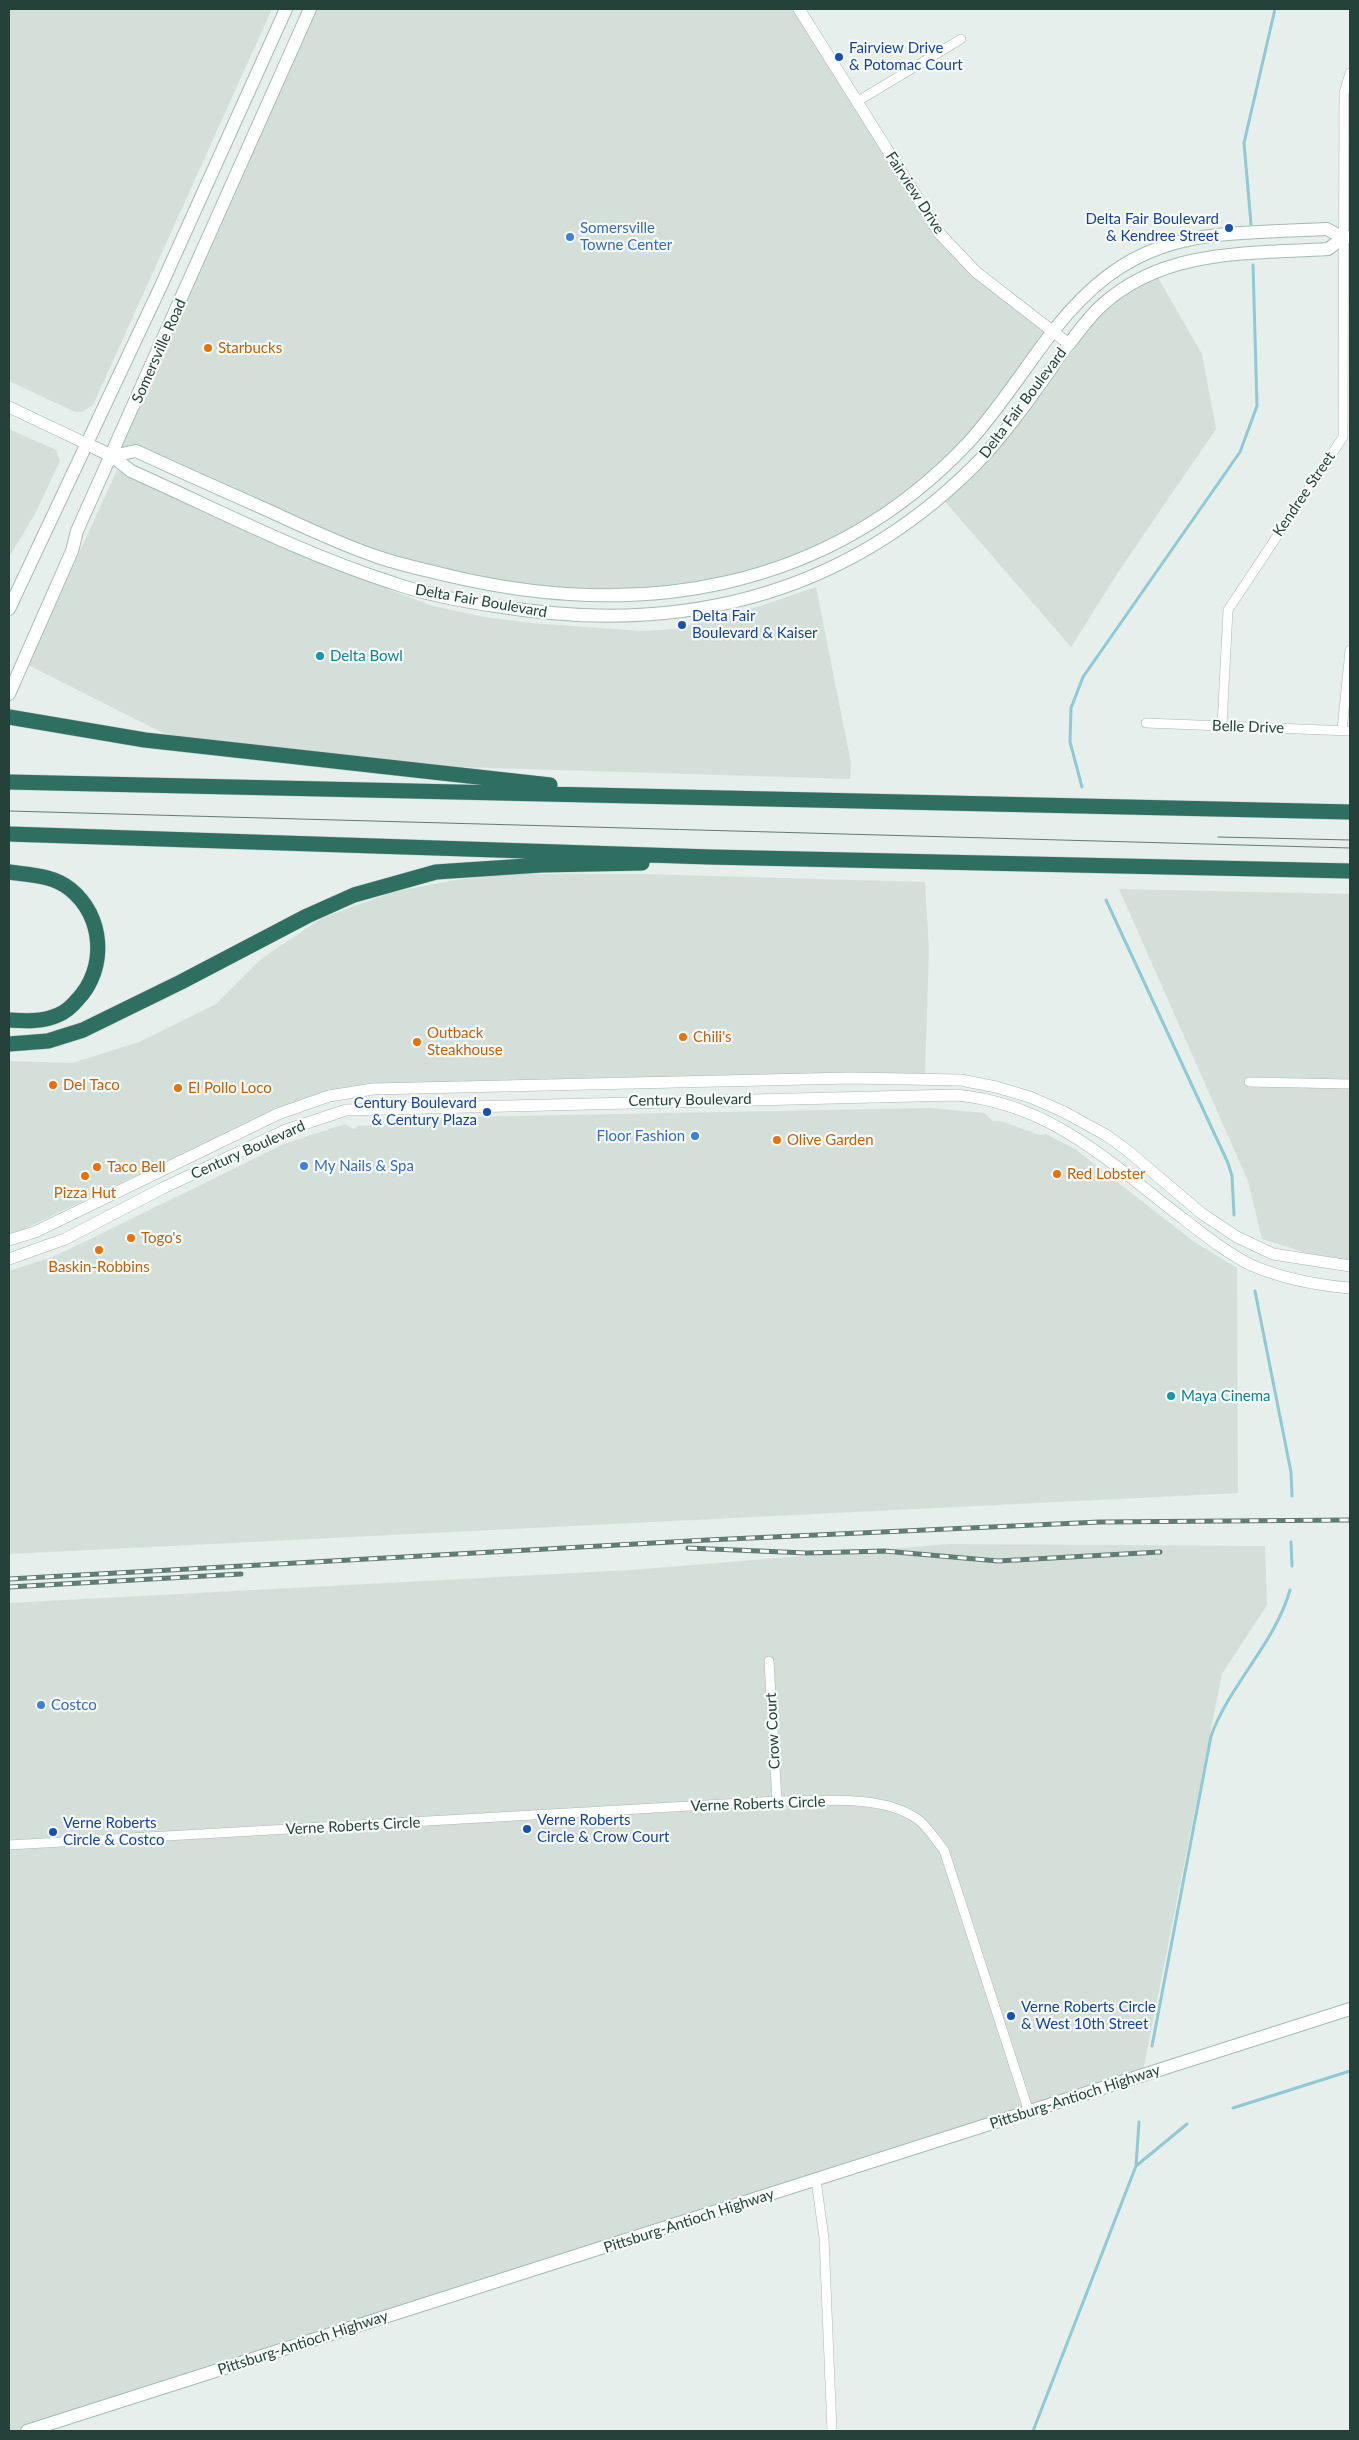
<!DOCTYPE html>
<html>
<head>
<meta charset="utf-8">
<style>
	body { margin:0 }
	#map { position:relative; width:1359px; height:2440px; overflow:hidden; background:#e6efeb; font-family:Lato,sans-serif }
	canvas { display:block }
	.frame { position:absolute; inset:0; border:10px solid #24423a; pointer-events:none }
</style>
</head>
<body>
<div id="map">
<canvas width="1359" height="2440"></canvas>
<div class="frame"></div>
</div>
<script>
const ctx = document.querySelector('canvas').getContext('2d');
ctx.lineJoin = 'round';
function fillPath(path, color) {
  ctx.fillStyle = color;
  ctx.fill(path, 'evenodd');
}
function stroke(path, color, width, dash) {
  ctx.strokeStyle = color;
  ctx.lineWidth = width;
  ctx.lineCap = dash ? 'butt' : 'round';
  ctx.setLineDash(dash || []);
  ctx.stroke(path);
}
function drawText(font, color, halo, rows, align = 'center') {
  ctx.font = font + ' Lato,sans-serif';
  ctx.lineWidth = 4.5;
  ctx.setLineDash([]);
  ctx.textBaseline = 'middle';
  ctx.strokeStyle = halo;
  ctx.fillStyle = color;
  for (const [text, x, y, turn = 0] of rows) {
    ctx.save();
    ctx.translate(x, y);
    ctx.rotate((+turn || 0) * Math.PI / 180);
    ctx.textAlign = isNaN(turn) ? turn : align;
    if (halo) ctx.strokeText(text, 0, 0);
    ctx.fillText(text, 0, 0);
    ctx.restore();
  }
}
const built = new Path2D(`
	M9,9H272L93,405L82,412H75L9,381Z
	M310,9H799L940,234L1053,332L999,405L892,508L764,572L607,597L418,568L136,451L112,456Z
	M1157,276L1202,354L1216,429L1119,571L1071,647L942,498L1107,306Z
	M9,429L56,450L60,461L35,514L9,557Z
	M117,470L393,591L433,606L484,617L531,623L642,631L675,629L760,606L816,587L851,763L850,779L460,767L186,738L163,733L28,665Z
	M513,874H641L925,882L929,950L925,1074L365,1084L262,1116L18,1232L9,1233V1061L72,1063L139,1042L216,1004L261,959L322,918L393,892L455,880Z
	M1119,889L1350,894V1260L1319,1257L1262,1239L1248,1181Z
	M931,1108L984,1113L993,1121H1000L1040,1135L1046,1134L1075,1149L1193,1241L1237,1268L1238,1493L9,1554V1271L52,1257L80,1244L284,1144L345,1124L354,1129L358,1126L401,1124L408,1118Z
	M949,1544L1265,1546L1267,1605L1222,1674L1142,2076L27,2431H9V1603L631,1570Z`);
const stream = new Path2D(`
	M1251,224L1244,143L1275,9
	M1082,787L1070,742L1071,708L1083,677L1240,452L1257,406L1253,265
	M1106,900L1228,1163L1232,1176L1234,1215
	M1255,1291L1291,1472L1292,1496
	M1291,1542L1292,1566
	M1152,2046L1211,1736C1230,1684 1275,1643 1290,1590
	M1233,2108L1350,2071
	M1136,2166L1187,2124
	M1033,2431L1136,2166L1139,2122`);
const minor = new Path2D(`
	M858,101L961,39
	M1146,723L1350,731
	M1222,725L1228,610L1343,437L1344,93L1350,73
	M1342,730L1350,650
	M1249,1082L1350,1084
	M769,1661L777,1801
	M9,1845L777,1801C819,1801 880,1794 916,1818C927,1825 936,1841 944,1850L1029,2112
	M816,2180L824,2238L832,2431`);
const tertiary = new Path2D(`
	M799,9L940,234L976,272L1069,344L1053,366
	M9,407L87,444
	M9,1240L35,1232L278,1114L329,1096L373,1089L850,1078L961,1080L996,1087L1030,1097L1064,1112L1106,1135L1128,1151L1201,1213L1237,1237L1273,1254L1350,1266
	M9,1259L65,1239L163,1188L286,1130L346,1110L956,1095C1053,1104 1111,1164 1185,1220C1206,1236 1227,1253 1251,1265C1283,1279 1315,1285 1350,1288`);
const secondary = new Path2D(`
	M1069,344C1079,331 1089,317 1101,306C1164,248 1249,254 1328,249L1343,238
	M87,444L112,456L131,471C216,509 300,553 390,582C424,594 460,601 496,606C676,636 840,598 972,468C1003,437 1028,401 1053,366
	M112,456L136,451C179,471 222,490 265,509C302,526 339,544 378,557C401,565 426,570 450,576C641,621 828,591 968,443C1000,408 1025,367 1054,330C1136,226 1206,235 1327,229L1343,238L1350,237
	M9,609L160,288L286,9
	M9,694L72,551L77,531L310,9
	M27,2431L1350,2009`);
const motorway = new Path2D(`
	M9,717L145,740L550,785
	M9,782L1350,812
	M9,834L710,857L1350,871
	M9,872C30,875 53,875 70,889C104,916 107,968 78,999C73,1005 66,1012 58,1015C43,1022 25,1021 9,1020
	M9,1044L48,1041L83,1030L181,982L307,916L354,895L436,872L541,865L642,863`);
const tram = new Path2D(`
	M9,811L1350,848
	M1218,837L1350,840`);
const rail = new Path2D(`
	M688,1548L807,1553L884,1551L998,1561L1160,1552
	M9,1579L707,1540L1100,1522L1350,1520
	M9,1587L241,1574`);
const markers = [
	[839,57,5,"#1a4fb4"],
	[1229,228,5,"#1a4fb4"],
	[570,237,5,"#3f7fe0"],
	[208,348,5,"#e8710a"],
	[682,625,5,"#1a4fb4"],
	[320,656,5,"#0f9aa8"],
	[683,1037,5,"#e8710a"],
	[417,1042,5,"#e8710a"],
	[53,1085,5,"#e8710a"],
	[178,1088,5,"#e8710a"],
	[487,1112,5,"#1a4fb4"],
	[695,1136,5,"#3f7fe0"],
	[777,1140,5,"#e8710a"],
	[304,1166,5,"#3f7fe0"],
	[97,1167,5,"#e8710a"],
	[1057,1174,5,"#e8710a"],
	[85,1176,5,"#e8710a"],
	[131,1238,5,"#e8710a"],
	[99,1250,5,"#e8710a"],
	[1171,1396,5,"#0f9aa8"],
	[41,1705,5,"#3f7fe0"],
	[527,1829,5,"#1a4fb4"],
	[53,1832,5,"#1a4fb4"],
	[1011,2016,5,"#1a4fb4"]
];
const transitNames = [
	["Fairview Drive",849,48],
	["& Potomac Court",849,65],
	["Delta Fair Boulevard",1219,219,"right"],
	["& Kendree Street",1219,236,"right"],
	["Delta Fair",692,616],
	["Boulevard & Kaiser",692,633],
	["Century Boulevard",477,1103,"right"],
	["& Century Plaza",477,1120,"right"],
	["Verne Roberts",537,1820],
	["Circle & Crow Court",537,1837],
	["Verne Roberts",63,1823],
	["Circle & Costco",63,1840],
	["Verne Roberts Circle",1021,2007],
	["& West 10th Street",1021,2024]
];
const streetNames = [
	["Fairview Drive",915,193,57],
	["Somersville Road",159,351,-66],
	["Delta Fair Boulevard",1023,403,-53],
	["Kendree Street",1304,494,-56],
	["Delta Fair Boulevard",481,601,10],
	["Belle Drive",1248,727,2],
	["Century Boulevard",690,1100,-1],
	["Century Boulevard",248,1150,-24],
	["Crow Court",773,1731,-93],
	["Verne Roberts Circle",758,1804,-2],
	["Verne Roberts Circle",353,1826,-3],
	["Pittsburg-Antioch Highway",1075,2097,-18],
	["Pittsburg-Antioch Highway",689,2221,-18],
	["Pittsburg-Antioch Highway",303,2343,-18]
];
const shopNames = [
	["Somersville",580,228],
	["Towne Center",580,245],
	["Floor Fashion",685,1136,"right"],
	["My Nails & Spa",314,1166],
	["Costco",51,1705]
];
const foodNames = [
	["Starbucks",218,348],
	["Outback",427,1033],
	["Steakhouse",427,1050],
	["Chili's",693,1037],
	["Del Taco",63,1085],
	["El Pollo Loco",188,1088],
	["Olive Garden",787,1140],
	["Taco Bell",107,1167],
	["Red Lobster",1067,1174],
	["Pizza Hut",85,1193,"center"],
	["Togo's",141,1238],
	["Baskin-Robbins",99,1267,"center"]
];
const cultureNames = [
	["Delta Bowl",330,656],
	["Maya Cinema",1181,1396]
];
fillPath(built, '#d4dfda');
stroke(stream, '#8ec9d4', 3);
stroke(minor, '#a8b8b2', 10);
stroke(tertiary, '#a8b8b2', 12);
stroke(secondary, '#a4bbb3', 14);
stroke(motorway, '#c2cac8', 16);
stroke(minor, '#fff', 9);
stroke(tertiary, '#fff', 11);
stroke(secondary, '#fff', 12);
stroke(motorway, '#2f6f62', 15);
stroke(tram, '#5f7d75', 1);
stroke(rail, '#5f7d75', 5);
stroke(rail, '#f7fbf9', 3, [9]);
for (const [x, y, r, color] of markers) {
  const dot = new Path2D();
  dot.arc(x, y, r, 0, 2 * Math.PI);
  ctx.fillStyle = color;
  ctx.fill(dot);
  stroke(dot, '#f7fbf9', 2);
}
drawText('15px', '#164399', '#f7fbf9', transitNames, 'left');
drawText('15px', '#24423a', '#f7fbf9', streetNames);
drawText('15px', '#366cbe', '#f7fbf9', shopNames, 'left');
drawText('15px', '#c56008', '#f7fbf9', foodNames, 'left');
drawText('15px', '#0d838f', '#f7fbf9', cultureNames, 'left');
</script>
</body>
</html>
